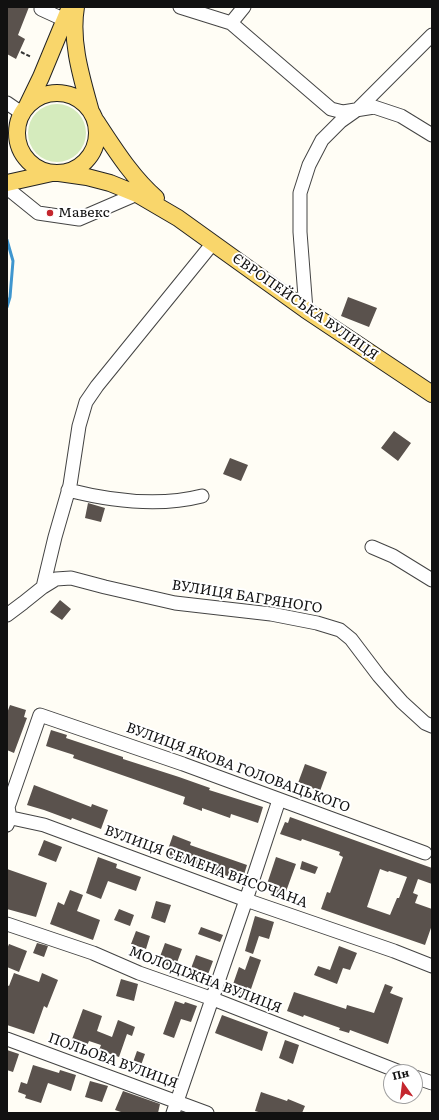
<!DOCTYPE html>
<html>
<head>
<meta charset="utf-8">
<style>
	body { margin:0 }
	#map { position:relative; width:439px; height:1120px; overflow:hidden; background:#fffdf5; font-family:Literata,serif }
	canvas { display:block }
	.frame { position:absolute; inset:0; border:8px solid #111; pointer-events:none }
	.north { position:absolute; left:383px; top:1064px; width:40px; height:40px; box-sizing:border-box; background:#fff; border:1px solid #a0a0a0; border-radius:50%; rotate:346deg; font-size:11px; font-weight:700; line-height:16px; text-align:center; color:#111 }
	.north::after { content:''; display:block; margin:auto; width:14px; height:18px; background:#c4262e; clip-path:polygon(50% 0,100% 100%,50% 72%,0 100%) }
</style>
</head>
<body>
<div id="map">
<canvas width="439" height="1120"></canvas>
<div class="frame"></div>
<div class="north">Пн</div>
</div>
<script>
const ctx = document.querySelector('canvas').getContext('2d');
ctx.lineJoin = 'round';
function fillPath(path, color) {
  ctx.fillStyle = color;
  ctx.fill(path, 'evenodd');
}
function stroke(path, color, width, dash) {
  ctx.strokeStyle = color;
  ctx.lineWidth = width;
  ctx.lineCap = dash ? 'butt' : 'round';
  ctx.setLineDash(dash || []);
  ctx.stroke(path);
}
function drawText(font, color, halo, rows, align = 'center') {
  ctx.font = font + ' Literata,serif';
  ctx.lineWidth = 4;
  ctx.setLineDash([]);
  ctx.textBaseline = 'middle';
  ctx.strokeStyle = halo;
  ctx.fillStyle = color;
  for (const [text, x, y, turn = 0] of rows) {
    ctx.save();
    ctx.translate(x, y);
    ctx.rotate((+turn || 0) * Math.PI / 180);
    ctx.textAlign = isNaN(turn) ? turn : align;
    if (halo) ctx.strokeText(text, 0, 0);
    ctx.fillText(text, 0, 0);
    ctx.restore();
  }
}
const green = new Path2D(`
	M28 133a29 29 0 1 1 58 0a29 29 0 1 1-58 0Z`);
const stream = new Path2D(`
	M7,240L13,261L10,297L7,307`);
const building = new Path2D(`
	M7,7H29L18,35L25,39L16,59L7,54Z
	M348,297L377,308L369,327L341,316Z
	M394,431L411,443L398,461L381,448Z
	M230,458L248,465L241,481L223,474Z
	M88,503L105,508L101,522L85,518Z
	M60,600L71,609L62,620L50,612Z
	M10,705L26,710L24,717L27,718L14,753L7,750V713Z
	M51,730L67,735L66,738L123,757V759L179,777L210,788L209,790L263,807L258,823L231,814L230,818L202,808V811L183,804L185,797L73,758L74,755L46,746Z
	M305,764L327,772L320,791L298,783Z
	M34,785L91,807L92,804L108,810L101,829L72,818L71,820L44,810L27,805Z
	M290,817L432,868V884L418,879L413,893L418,895L415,903L432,909V925L425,945L321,909L327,892L330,893L343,857L339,855L340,852L302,839L301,841L280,834L285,822L288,823ZM380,869L388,872L389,871L407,877L399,898H397L390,915L367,907Z
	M173,835L191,842L190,845L247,865L242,881L166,855Z
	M44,840L62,847L56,862L38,855Z
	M98,857L117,864L116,868L141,877L136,891L108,881L101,899L86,893Z
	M276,857L296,864L284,897L265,890Z
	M302,861L318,867L315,874L300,869Z
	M7,869L47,883L36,917L7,909Z
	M70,890L83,895L77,911L100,920L93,940L50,924L58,902L64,905Z
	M156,901L171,905L165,923L151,918Z
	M119,909L134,915L130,926L114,920Z
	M255,916L274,922L269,939L259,936L253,954L245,951Z
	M201,927L223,935L220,942L198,934Z
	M136,931L150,936L146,949L131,944Z
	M37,943L48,946L44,957L33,953Z
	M165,943L182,949L175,968L158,962Z
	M9,944L27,951L19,972L7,967V949Z
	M339,946L357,953L350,970L343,968L337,984L314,975L318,966L330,970Z
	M196,955L213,961L207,977L190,971Z
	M250,956L261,960L251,989L247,987L244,995L231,990L239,967L245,970Z
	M14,973L39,982L42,973L58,980L47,1008L44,1006L34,1034L7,1025V985L9,986Z
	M121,979L138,984L134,1001L116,996Z
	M385,984L393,987L390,993L403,998L388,1044L350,1030L349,1033L339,1030L340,1028L304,1015L303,1017L287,1011L294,992L346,1009L347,1005L374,1013Z
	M175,1001L184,1004L185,1002L197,1006L191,1022L181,1019L174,1038L163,1034Z
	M83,1009L102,1016L97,1031L112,1037L118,1020L135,1027L132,1036L127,1034L119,1057L99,1050L101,1045L89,1041L86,1048L71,1042Z
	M222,1015L268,1032L262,1051L215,1033Z
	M285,1040L299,1045L293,1064L279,1058Z
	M7,1050L19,1054L13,1072L7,1070Z
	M137,1051L145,1054L140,1068L132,1065Z
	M33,1065L59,1073L60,1070L76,1075L71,1091L48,1083L41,1103L25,1098L26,1095L18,1092L21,1082L27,1084Z
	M90,1081L108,1086L102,1102L85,1097Z
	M123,1091L160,1104L158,1113H124L115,1110Z
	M261,1092L287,1101L288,1099L305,1106L302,1113H262L255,1111Z`);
const path = new Path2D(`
	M21,52L31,57`);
const minor = new Path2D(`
	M180,7L231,23L331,109L343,112L374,107L401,116L432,135
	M41,9L65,20
	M231,23L244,7
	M7,103L23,114
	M7,188L38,213L79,219L137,194
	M306,310L300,232V193L309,165L322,140L341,121L358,109L432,35
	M68,490C111,501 159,507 202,496
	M372,547L393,556L432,580
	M43,587L56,579L71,578L105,587L175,603L271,614L317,623L340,630L351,639L379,676L402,702L425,723L432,726
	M7,615L23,603L43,587L55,537L70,485L79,426L86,402L97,386L213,243
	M7,817L44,825L246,900L394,951L432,966
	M7,825L10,818L8,807L40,715L183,764L425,853
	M7,924L93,953L139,973L213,999L400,1072
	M7,1039L207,1113
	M415,1077L432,1083
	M173,1113L246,900L279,800`);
const major = new Path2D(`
	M76,7C70,42 82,79 91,112
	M17 133a40 40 0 1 1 80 0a40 40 0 1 1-80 0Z
	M27,106L41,77L70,7
	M96,121C114,148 131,176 156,198
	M59,173L87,177L110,183L137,194L178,218L306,310L432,394
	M7,183L52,173`);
const markers = [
	[50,213,4,"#c4262e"]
];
const poiNames = [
	["Мавекс",58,213]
];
const streetNames = [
	["ЄВРОПЕЙСЬКА ВУЛИЦЯ",305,307,35],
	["ВУЛИЦЯ БАГРЯНОГО",247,597,9],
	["ВУЛИЦЯ ЯКОВА ГОЛОВАЦЬКОГО",238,768,20],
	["ВУЛИЦЯ СЕМЕНА ВИСОЧАНА",206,867,20],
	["МОЛОДІЖНА ВУЛИЦЯ",205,980,21],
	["ПОЛЬОВА ВУЛИЦЯ",113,1061,20]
];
fillPath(green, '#d5ebbd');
stroke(stream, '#3f96cf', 3);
fillPath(building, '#5a524d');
stroke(minor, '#444', 15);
stroke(major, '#222', 18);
stroke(path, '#333', 2, [4, 2]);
stroke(minor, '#fff', 13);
stroke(major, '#f9d66b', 16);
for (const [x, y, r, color] of markers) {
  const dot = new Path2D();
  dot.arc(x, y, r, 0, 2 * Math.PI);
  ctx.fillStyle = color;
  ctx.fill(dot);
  stroke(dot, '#fff', 1.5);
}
drawText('14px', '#111', '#fff', poiNames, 'left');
drawText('14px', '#111', '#fff', streetNames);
</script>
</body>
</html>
